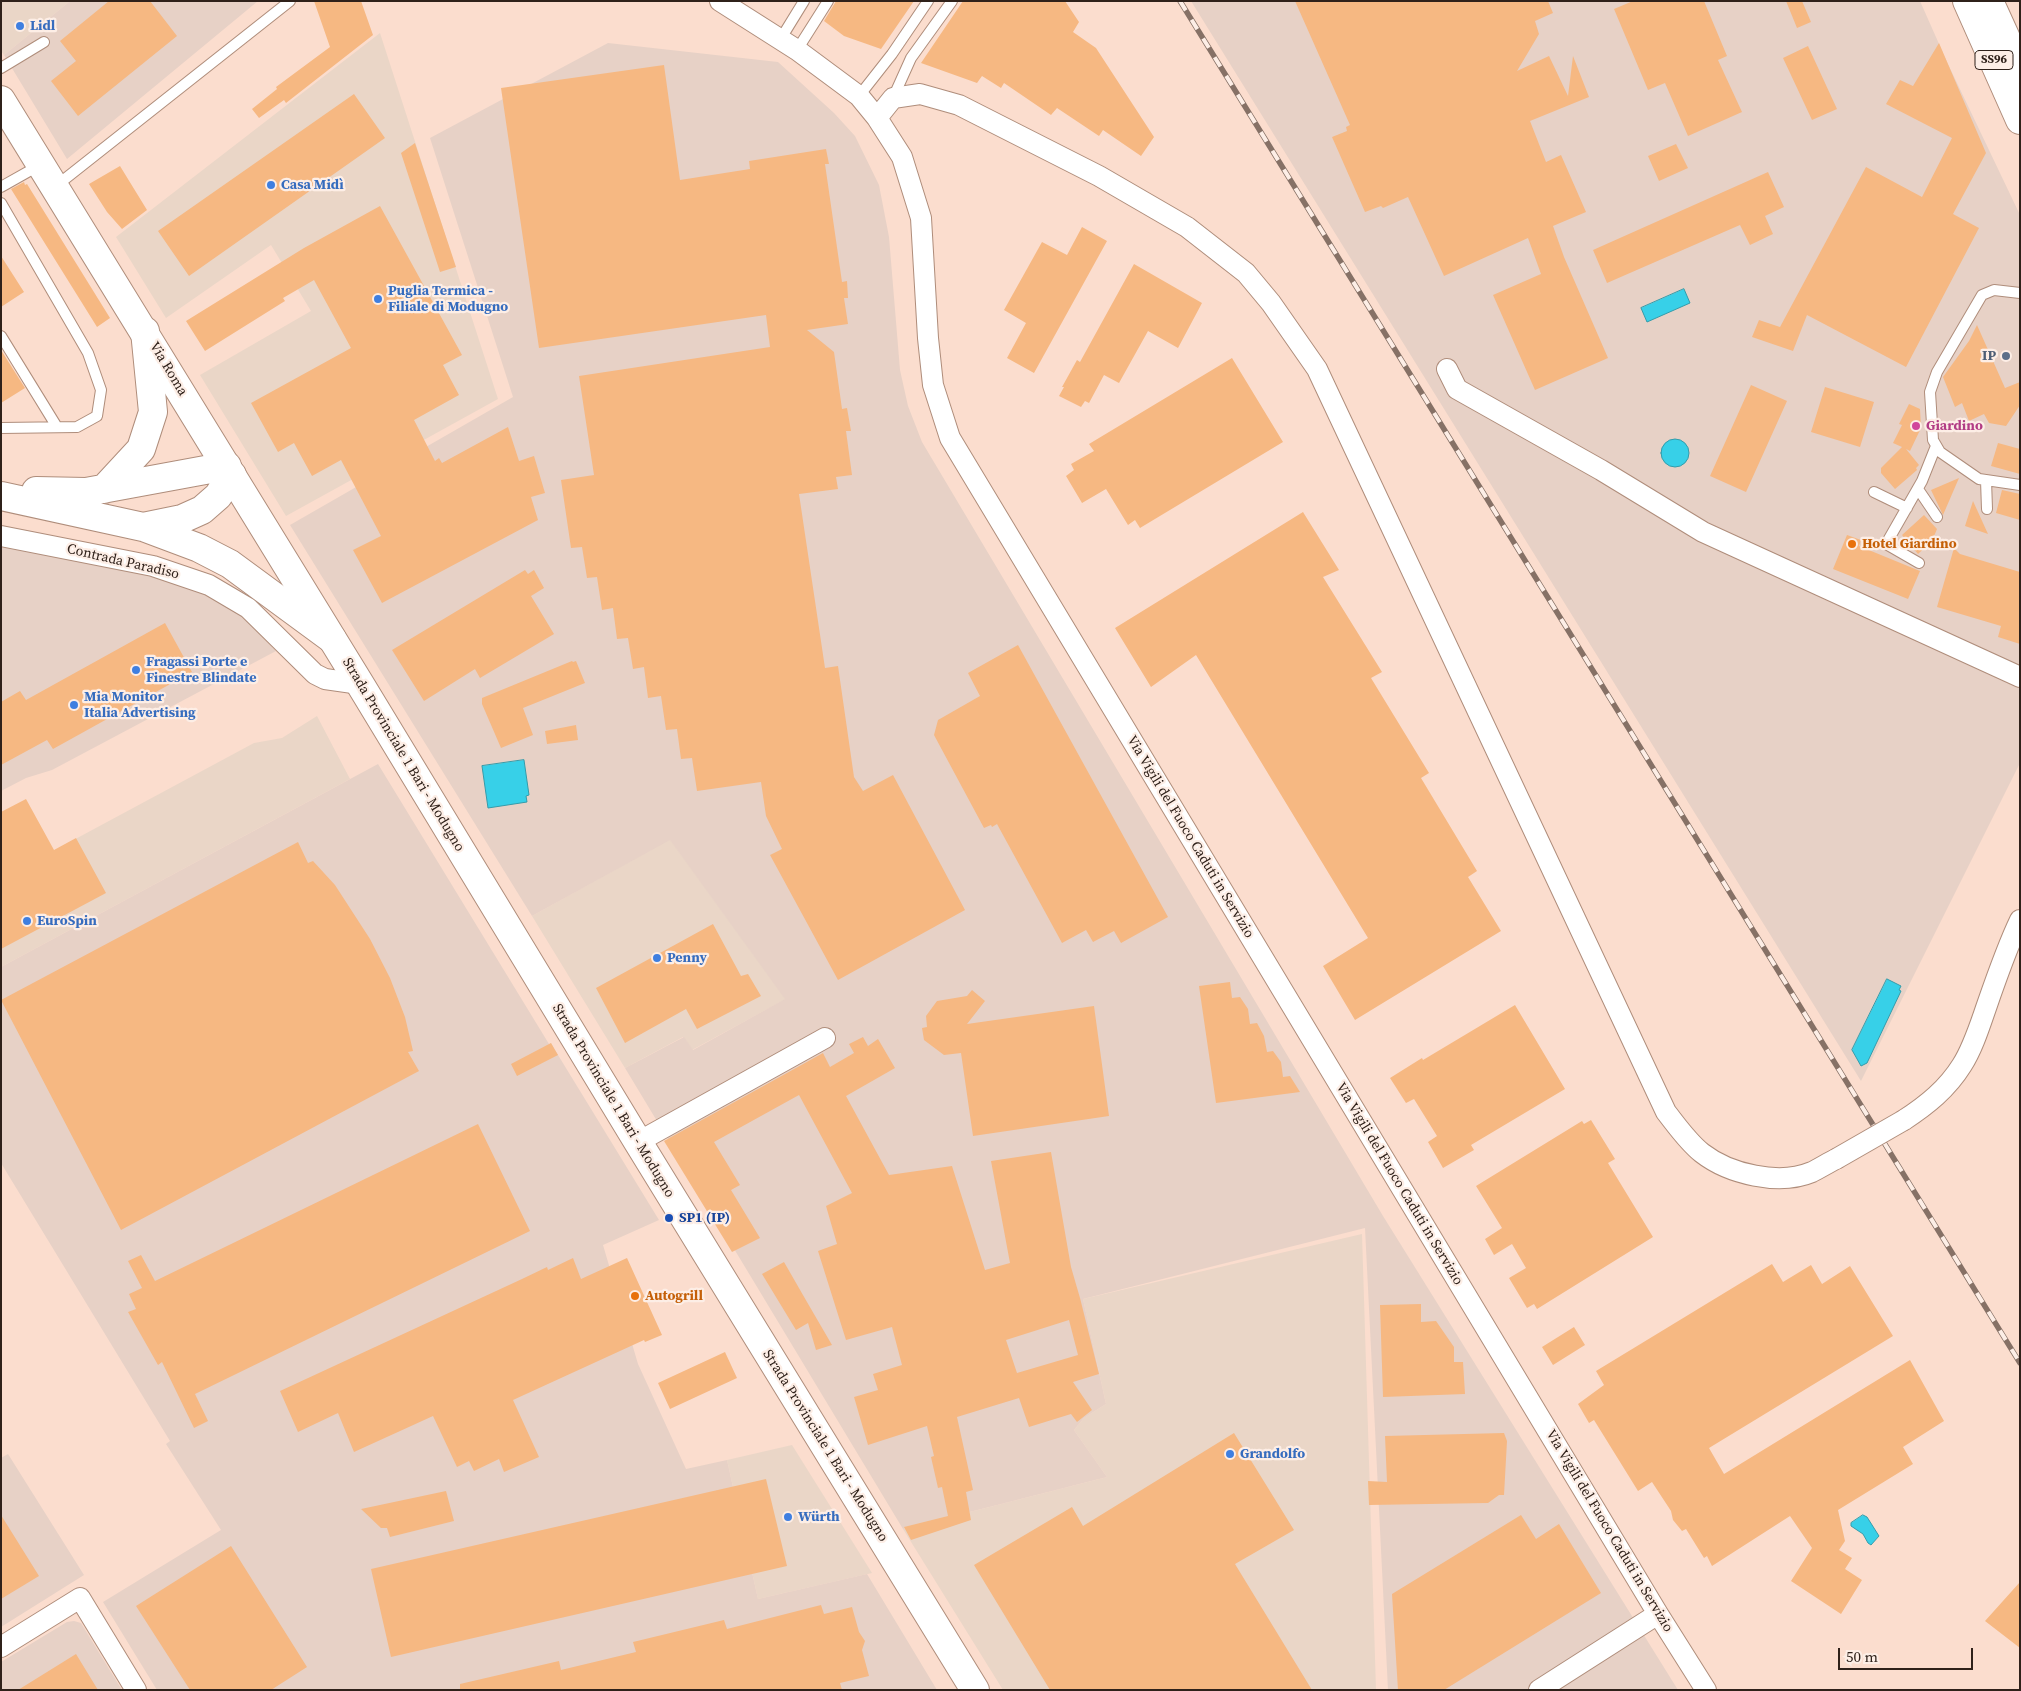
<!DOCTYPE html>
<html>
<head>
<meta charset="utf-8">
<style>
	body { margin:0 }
	#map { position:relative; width:2021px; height:1691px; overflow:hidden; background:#fbddce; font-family:"Source Serif 4",serif }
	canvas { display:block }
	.frame { position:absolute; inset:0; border:2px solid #2f211a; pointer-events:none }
	.scale { position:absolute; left:1838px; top:1648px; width:135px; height:22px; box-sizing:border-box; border:2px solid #2f211a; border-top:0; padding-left:6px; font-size:15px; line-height:18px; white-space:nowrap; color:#2f211a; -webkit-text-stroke:4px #fdeee6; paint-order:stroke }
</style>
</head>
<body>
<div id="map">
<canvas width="2021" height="1691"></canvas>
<div class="frame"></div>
<div class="scale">50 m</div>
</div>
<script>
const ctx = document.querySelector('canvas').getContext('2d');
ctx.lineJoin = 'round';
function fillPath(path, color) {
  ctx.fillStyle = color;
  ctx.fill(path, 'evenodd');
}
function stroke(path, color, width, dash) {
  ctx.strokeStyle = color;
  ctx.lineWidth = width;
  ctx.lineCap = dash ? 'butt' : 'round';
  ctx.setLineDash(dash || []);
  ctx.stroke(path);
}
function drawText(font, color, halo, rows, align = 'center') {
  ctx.font = font + ' "Source Serif 4",serif';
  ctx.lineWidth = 4.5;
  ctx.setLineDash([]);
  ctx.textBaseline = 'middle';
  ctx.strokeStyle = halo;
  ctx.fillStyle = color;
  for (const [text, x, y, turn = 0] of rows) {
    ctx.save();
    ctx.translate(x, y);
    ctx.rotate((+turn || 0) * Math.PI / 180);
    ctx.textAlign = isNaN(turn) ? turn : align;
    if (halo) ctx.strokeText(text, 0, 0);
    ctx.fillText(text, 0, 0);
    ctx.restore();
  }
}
const commercial = new Path2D(`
	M1,1H70L4,55L1,51Z
	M380,33L498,399L286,516L200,375L311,311L271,245L166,318L116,237Z
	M317,716L350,779L1,967V879L254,743L282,738Z
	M670,839L786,999L692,1050L683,1037L625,1068L532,916Z
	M1362,1234L1376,1690H1003L903,1529L1107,1477L1074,1430L1084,1418L1106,1404L1083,1299Z
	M792,1445L872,1573L758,1599L727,1460Z`);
const industrial = new Path2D(`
	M70,1H258L67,159L4,55Z
	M1191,1H1920L1947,62L2020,215V763L1861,1081Z
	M608,43L778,62L834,113L855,136L879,185L889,237L900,370L908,406L922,442L1383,1216L1678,1690H1388L1365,1228L1083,1299L1106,1404L1084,1418L1074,1430L1107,1477L903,1529L625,1068L684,1037L693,1050L785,999L670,840L532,916L290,525L513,397L430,138Z
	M1,547L146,572L194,587L242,616L276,651L52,770L26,778L1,791Z
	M378,764L549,1044L551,1043L558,1055L659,1220L603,1245L638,1364L686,1469L727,1460L758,1599L867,1574L937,1690H157L103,1602L221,1530L166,1444L170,1441L1,1163V967Z
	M8,1454L84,1575L1,1627V1458Z
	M74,1621L81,1623L122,1690H1V1662L67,1622Z`);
const water = new Path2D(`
	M1684,289L1690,303L1647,322L1641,308Z
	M1661 453a14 14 0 1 1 28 0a14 14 0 1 1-28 0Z
	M524,760L529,795L526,796L527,802L488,808L482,766Z
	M1887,979L1901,986L1899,990L1901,991L1867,1063L1861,1066L1852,1050Z
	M1863,1515L1867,1517L1879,1536L1871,1545L1868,1543L1863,1534L1851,1526V1523Z`);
const building = new Path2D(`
	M109,1H150L177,36L78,116L51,81L76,61L60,41Z
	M314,1H361L373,35L286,103L284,100L259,118L252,109L277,89L276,87L330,47Z
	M836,1H914L881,49L844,36L824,21Z
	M963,1H1065L1079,22L1073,32L1096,48L1154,137L1141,156L1103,130L1099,136L1057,108L1051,115L1004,83L1001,88L982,76L977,83L921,63Z
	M1295,1H1548L1553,13L1535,21L1539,34L1517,71L1549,56L1568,96L1573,56L1589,97L1530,121L1546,162L1561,155L1586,212L1553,226L1564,257L1608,358L1535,390L1493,295L1541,274L1528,238L1444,276L1408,197L1383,208L1381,206L1365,212L1332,137L1347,131L1346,127L1350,125Z
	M1633,1H1704L1727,56L1718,60L1742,112L1688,136L1665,83L1648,90L1614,9Z
	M1786,1H1802L1811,22L1797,28Z
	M1939,43L1986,153L1953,214L1979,228L1906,367L1807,315L1793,351L1752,337L1759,320L1780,327L1866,167L1922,197L1952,138L1886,104L1900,80L1913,86Z
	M1808,46L1837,109L1812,120L1783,58Z
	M664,65L680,180L750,169L749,161L826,149L829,164H825L842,282L847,281L848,298H844L848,324L807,330L834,352L842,409L847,408L851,431H846L852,475L836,477L838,489L799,494L825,668L838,666L854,777L863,791L893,775L965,910L838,980L770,855L782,849L766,816L761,782L697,791L692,758L681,759L677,729L666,730L661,696L648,698L644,667L633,669L628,638L617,639L613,608L602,610L597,577L587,578L582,547L571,548L561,480L594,475L579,376L770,347L766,315L539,348L501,88Z
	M354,94L385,138L189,276L158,231Z
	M415,143L456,267L440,272L401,153Z
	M1676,144L1688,168L1659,181L1648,156Z
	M120,166L147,210L122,229L107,212L89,184Z
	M1768,172L1784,207L1765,216L1773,234L1750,245L1740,225L1607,283L1593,250Z
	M24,182L25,185L27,184L110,318L97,327L11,189Z
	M380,206L462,355L443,365L459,395L414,420L435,461L439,458L442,463L508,427L519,461L534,456L545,493L531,497L538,520L382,603L353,550L381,536L341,460L312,476L294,443L278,452L251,403L351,348L314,280L283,298L285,301L205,351L186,321L304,248Z
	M1082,227L1107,241L1034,373L1007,358L1026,323L1004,310L1042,242L1067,255Z
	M1,256L24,292L1,307Z
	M1134,264L1202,303L1178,348L1148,331L1119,383L1104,375L1089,403L1085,401L1081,407L1059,396L1064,387H1062L1077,360L1080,362Z
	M1977,325L2005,388L2020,382V405L2006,426L1989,423L1984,414L1969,421L1962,403L1955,407L1943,377L1969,341Z
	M1,350L25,388L1,403Z
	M1232,358L1283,442L1140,528L1135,520L1128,525L1106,489L1082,503L1066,476L1074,470L1071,464L1094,451L1089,444Z
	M1751,385L1787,401L1746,492L1710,476Z
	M1825,387L1874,402L1860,447L1811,432Z
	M1909,404L1920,409L1921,428L1910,451L1906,449L1919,465L1916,468L1917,470L1895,489L1881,473V468L1902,447L1893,443L1902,425L1899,424Z
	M1998,443L2020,449V474L1991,466Z
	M1959,478L1943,515L1931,490Z
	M2002,490L2020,494V520L1996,513Z
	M1973,501L1988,534L1965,526Z
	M1303,512L1339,570L1323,577L1382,672L1371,678L1429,773L1421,778L1477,871L1468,877L1501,931L1355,1020L1323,966L1368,938L1196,655L1151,687L1115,628Z
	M1924,515L1937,529L1932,541L1918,554L1902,535Z
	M1847,535L1861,540L1859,546L1920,571L1908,599L1833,569Z
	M1954,548L1960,554L2020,572V644L1998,637L2001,626L1937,607Z
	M525,570L528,574L534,570L544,588L531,596L554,634L480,678L475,669L424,701L392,650Z
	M165,623L192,672L53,749L47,740L1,765V702L20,691L26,700Z
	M1018,645L1168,917L1121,943L1114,931L1093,942L1086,930L1062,943L997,824L992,827L991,825L984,828L934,735L938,720L980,696L968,673Z
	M572,661L573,662L576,661L585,683L523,708L533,735L501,748L482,704V698Z
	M576,725L578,740L547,744L545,731Z
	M26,799L54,850L76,838L106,893L1,949V812Z
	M298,842L308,863L313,861L335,885L370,939L390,978L405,1017L413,1051L408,1052L419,1071L121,1230L1,1000Z
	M713,924L741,976L748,974L761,996L697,1029L686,1009L625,1043L596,988Z
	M1230,982L1232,998L1240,997L1248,1009L1250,1024L1257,1023L1264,1036L1267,1052L1273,1051L1281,1062L1283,1077L1290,1076L1300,1092L1216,1103L1199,986Z
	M972,990L985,1001L967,1024L1094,1006L1109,1116L973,1136L961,1053L944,1055L924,1040L922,1028L927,1027L926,1016L937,1001L967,996Z
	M1515,1005L1565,1089L1471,1145L1474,1150L1443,1168L1428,1142L1437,1136L1414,1099L1406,1103L1390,1078L1422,1058L1423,1060Z
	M863,1037L868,1046L878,1039L895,1068L846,1096L889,1175L952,1166L985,1270L1010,1263L991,1161L1051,1152L1071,1267L1080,1298L1099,1374L1073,1382L1092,1410L1077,1422L1071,1414L1029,1427L1019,1398L957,1417L973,1490L966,1492L971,1520L911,1540L904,1527L948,1516L942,1487L938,1488L931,1457L934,1456L927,1426L868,1445L854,1397L878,1390L873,1374L902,1365L892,1327L846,1340L818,1251L837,1244L826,1206L852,1193L799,1095L714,1142L740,1185L731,1190L760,1238L732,1252L664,1141L823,1053L830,1067L854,1053L849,1044ZM1069,1320L1078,1355L1017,1373L1006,1340Z
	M551,1043L558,1055L517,1076L511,1064Z
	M1591,1120L1615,1159L1608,1163L1653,1237L1537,1309L1534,1304L1527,1308L1509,1278L1526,1268L1512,1244L1494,1255L1485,1239L1502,1228L1476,1186L1582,1121L1584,1124Z
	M478,1124L530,1231L195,1394L208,1421L194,1428L162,1362L158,1365L128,1312L136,1309L129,1294L142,1288L128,1261L141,1255L155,1281Z
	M573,1258L581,1279L627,1258L662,1335L645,1342L644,1340L513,1400L539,1457L504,1472L499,1459L474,1471L469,1461L457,1467L433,1416L354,1452L338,1413L298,1432L280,1391L522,1279L547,1267L548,1270Z
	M784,1262L807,1302L832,1345L816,1350L808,1323L796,1330L762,1274Z
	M1772,1264L1783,1282L1811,1265L1822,1284L1850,1266L1893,1336L1709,1448L1724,1474L1910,1360L1944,1421L1903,1447L1913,1464L1838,1510L1845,1541L1839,1550L1852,1558L1845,1569L1862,1580L1841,1614L1791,1581L1812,1548L1790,1516L1712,1566L1707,1556L1704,1558L1686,1529L1682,1531L1673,1520L1671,1511L1652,1482L1638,1491L1594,1420L1589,1423L1578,1404L1604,1385L1596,1371Z
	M1421,1304V1322L1436,1321L1454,1347V1362H1463L1465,1394L1383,1397L1380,1305Z
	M1574,1327L1585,1345L1553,1365L1542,1347Z
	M725,1352L737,1378L670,1409L658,1383Z
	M1234,1433L1294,1530L1235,1564L1312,1690H1050L974,1565L1072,1507L1083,1526Z
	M1504,1433L1507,1441L1504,1495H1499L1488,1503L1369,1505L1368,1481L1387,1482L1385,1436Z
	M766,1479L787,1566L391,1657L371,1569Z
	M446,1491L454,1521L390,1537L387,1528H381L361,1509Z
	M1,1515L39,1576L1,1599Z
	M1521,1515L1536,1539L1559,1524L1601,1593L1444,1690H1398L1392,1594Z
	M231,1546L307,1667L271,1690H190L136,1606Z
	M2020,1582V1648L1985,1621Z
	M821,1605L824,1614L852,1607L859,1632L865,1641L862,1650L869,1676L840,1683L842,1690H460V1684L559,1661L561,1670L636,1652L633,1642L724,1620L727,1629Z
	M76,1654L98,1690H18Z`);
const lane = new Path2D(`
	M780,40L804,1
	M797,50L828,1
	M1,68L44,42
	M859,96L892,54L928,1
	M893,98L911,58L952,1
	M56,186L290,1
	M1,187L40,165
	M1,203L88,353L101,390L97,416L77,427L1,428
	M2020,293L1994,290L1982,295L1937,372L1930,392L1933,440L1940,452L1979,479L2020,485
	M1,336L57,427
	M1986,480L1987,509
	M1918,489L1937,517
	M1874,492L1907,508
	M1919,563L1886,544L1922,481L1936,446`);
const street = new Path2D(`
	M720,1L797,50L859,96L877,118L902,157L921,218L928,338L933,385L950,438L1658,1614L1706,1690
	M877,118L893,98L920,94L959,105L1099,176L1187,227L1246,273L1271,303L1317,369L1666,1112C1677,1126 1688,1142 1702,1153C1729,1174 1779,1186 1812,1172C1820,1168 1828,1163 1836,1159
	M1447,369L1457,389L1601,470L1703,532L2020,677
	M1,536L153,566L209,585L248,608L315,674L325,679L360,684
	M1904,1120C1927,1105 1947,1089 1962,1065C1973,1048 1980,1025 1987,1005C1997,976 2007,947 2020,920
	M638,1142L825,1038
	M1,1647L80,1598L136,1690
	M1539,1690L1658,1614`);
const secondary = new Path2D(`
	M1,100L360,684L638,1142L975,1690`);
const primary = new Path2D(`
	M1967,1L2020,120
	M1989,1L2020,69`);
const highway = new Path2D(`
	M104,489L141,449L153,412L145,331
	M36,491L86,492L227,466
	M1,496L143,527L182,519L202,510L218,496L232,475
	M143,527L199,548L230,564L332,639`);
const rail = new Path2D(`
	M1180,1L2020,1363`);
const streetBridge = new Path2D(`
	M1836,1159L1904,1120`);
const markers = [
	[20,26,5,"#3f7fe0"],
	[271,185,5,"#3f7fe0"],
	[378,299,5,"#3f7fe0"],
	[2006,356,5,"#5c6f8a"],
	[1916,426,5,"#d1479c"],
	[1852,544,5,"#e8710a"],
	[136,670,5,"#3f7fe0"],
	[74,705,5,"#3f7fe0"],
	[27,921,5,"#3f7fe0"],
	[657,958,5,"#3f7fe0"],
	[669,1218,5,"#1a4fb4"],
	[635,1296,5,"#e8710a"],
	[1230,1454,5,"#3f7fe0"],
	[788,1517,5,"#3f7fe0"]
];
const shields = [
	[1994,60,38]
];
const shieldNames = [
	["SS96",1994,60]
];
const shopNames = [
	["Lidl",30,26],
	["Casa Midì",281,185],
	["Puglia Termica -",388,291],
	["Filiale di Modugno",388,307],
	["Fragassi Porte e",146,662],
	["Finestre Blindate",146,678],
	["Mia Monitor",84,697],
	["Italia Advertising",84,713],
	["EuroSpin",37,921],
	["Penny",667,958],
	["Grandolfo",1240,1454],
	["Würth",798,1517]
];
const serviceNames = [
	["IP",1996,356]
];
const streetNames = [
	["Via Roma",168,369,59],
	["Contrada Paradiso",123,562,13],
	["Strada Provinciale 1 Bari - Modugno",403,755,59],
	["Via Vigili del Fuoco Caduti in Servizio",1190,837,59],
	["Strada Provinciale 1 Bari - Modugno",613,1101,59],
	["Via Vigili del Fuoco Caduti in Servizio",1399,1184,59],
	["Strada Provinciale 1 Bari - Modugno",825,1446,58],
	["Via Vigili del Fuoco Caduti in Servizio",1609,1531,59]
];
const hotelNames = [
	["Giardino",1926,426]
];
const foodNames = [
	["Hotel Giardino",1862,544],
	["Autogrill",645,1296]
];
const transitNames = [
	["SP1 (IP)",679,1218]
];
fillPath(commercial, '#ead6c7');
fillPath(industrial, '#e7d1c6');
fillPath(water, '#37d0e8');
stroke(water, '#359caa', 1);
fillPath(building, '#f6b882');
stroke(lane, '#af8d7b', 12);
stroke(street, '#af8d7b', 22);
stroke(secondary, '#af8d7b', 30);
stroke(primary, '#af8d7b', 30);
stroke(highway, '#af8d7b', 30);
stroke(lane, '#fff', 10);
stroke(street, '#fff', 20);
stroke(secondary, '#fff', 28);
stroke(primary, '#fff', 28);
stroke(highway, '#fff', 28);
stroke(rail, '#867166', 5.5);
stroke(rail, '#fdeee6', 4, [11]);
stroke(streetBridge, '#af8d7b', 22, []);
stroke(streetBridge, '#fff', 20);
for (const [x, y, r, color] of markers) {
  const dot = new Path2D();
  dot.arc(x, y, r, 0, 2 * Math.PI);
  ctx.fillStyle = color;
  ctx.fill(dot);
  stroke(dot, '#fdeee6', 2);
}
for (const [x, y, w] of shields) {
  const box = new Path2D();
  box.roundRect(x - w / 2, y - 9.5, w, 19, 4);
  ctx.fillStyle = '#fdeee6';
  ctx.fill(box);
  stroke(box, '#2f211a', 1);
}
drawText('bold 12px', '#2f211a', null, shieldNames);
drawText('bold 14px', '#366cbe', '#fdeee6', shopNames, 'left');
drawText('bold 14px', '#4e5e75', '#fdeee6', serviceNames, 'right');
drawText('14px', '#2f211a', '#fdeee6', streetNames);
drawText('bold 14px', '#b23c85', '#fdeee6', hotelNames, 'left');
drawText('bold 14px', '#c56008', '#fdeee6', foodNames, 'left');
drawText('bold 14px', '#164399', '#fdeee6', transitNames, 'left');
</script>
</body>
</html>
